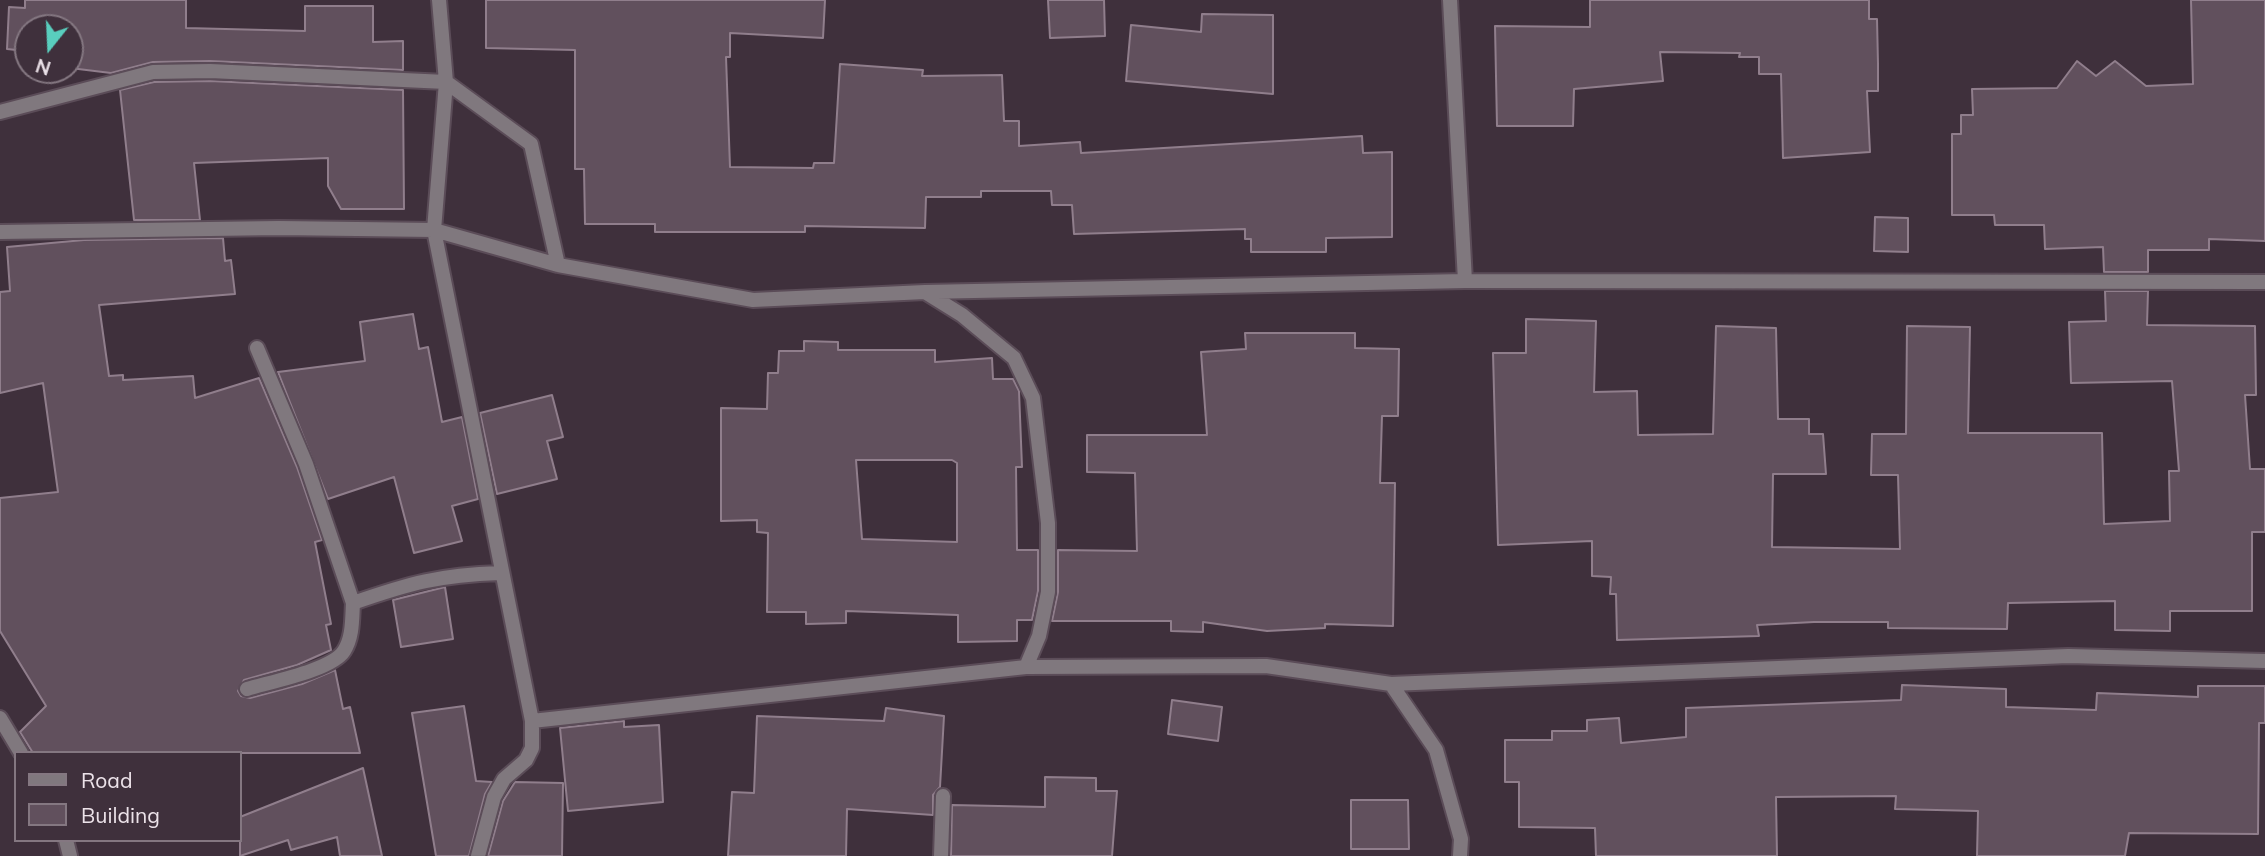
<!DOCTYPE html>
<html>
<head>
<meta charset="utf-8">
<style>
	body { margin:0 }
	#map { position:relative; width:2265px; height:856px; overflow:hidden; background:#3f303c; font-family:Mulish,sans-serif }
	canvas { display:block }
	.legend { position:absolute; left:14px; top:751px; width:228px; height:91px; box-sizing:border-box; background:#3f303c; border:2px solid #847781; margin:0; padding:9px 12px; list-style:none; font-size:21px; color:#ece2e9 }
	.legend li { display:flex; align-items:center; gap:14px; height:35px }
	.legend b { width:35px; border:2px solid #847781 }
	.north { position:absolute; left:14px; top:14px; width:70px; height:70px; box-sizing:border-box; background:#3f303c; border:2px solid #847781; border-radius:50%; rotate:198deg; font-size:19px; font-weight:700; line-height:28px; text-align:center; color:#ece2e9 }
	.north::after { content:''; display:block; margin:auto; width:24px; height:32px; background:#59cebe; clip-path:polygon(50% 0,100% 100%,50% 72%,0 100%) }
</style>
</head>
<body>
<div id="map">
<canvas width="2265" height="856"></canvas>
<ul class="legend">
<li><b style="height:9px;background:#80787e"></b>Road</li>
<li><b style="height:19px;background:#61505d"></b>Building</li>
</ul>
<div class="north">N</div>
</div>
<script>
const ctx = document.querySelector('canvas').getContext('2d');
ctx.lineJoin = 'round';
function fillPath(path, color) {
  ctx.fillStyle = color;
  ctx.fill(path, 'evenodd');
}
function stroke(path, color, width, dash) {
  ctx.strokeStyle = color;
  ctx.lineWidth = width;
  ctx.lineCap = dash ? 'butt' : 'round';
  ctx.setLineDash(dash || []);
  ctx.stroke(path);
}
const building = new Path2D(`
	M25,0H186V28L305,31V6H373V42L403,41V70L210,61L153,62L111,73L70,68V28H28V63L24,62L26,51L7,49L9,7L25,8Z
	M486,0H825L823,38L730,33V57H726L730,167L813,168L814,163H834L840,64L923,70L922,76L1002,75L1004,121H1019V146L1080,142L1081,153L1362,136L1363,153L1392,152V237L1326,238V252H1251V239H1245V229L1074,234L1072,205H1052L1051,191H981V197H926L925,228L805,226V232H655V224H585L584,169H575V50L486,48Z
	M1048,0H1104L1105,36L1050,38Z
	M1590,0H1869V19H1877L1878,64V91H1867L1870,152L1783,158L1781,74H1759V57H1739L1740,53L1660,52L1663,81L1574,89L1573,126H1497L1495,26L1590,27Z
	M2191,0H2265V241L2209,239V250H2148V272H2104L2103,247L2045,249L2044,225H1995L1994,215H1952V134H1961V115H1973L1972,89L2057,88L2077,61L2096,76L2115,61L2146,86L2193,84Z
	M1202,14L1273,15V94L1126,81L1131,25L1201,32Z
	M210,81L403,90L404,209H341L328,186V158L194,163L200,220H134L120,90L154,82Z
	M1875,217L1908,218V252L1874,251Z
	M223,238L225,261L231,260L235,294L99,305L109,376L123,375V380L193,376L195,398L259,378L297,467L322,540L315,542L331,624L326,625L331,650L297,665L244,680L238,691L241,696L250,698L302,684L335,670L343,709L350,707L360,753H33L20,732L46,706L0,631V498L58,492L43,383L0,393V292L10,291L7,247L84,240Z
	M2105,291H2148L2147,325L2255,326L2256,395H2245L2250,469H2265V532H2252V611H2170V631L2115,630V601L2008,603L2007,629L1888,628V622H1814L1757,625L1759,636L1617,640L1616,594H1610L1611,577L1592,576V541L1498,545L1493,353H1526V319L1596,321L1594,392L1637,391L1638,435L1713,434L1716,326L1776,328L1778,419H1809V434H1823L1826,474H1773L1772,547L1900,549L1898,475H1871L1872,434H1906L1907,326L1970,327L1968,433H2102L2104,524L2170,521L2169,471H2179L2172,381L2071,383L2069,322L2106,321Z
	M413,314L419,349L428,347L442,422L462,417L478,499L452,506L462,541L414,553L394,477L328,499L278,372L365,361L360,322Z
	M1245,333H1355V348L1399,349L1398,416H1382L1380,483H1395L1393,626L1325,624V628L1267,631L1203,622V632L1171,631V621H1052L1058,592V550L1137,551L1135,473L1087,472V435H1207L1201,352L1246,349Z
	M804,341L838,342V350H935V362L992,358L993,379H1013L1019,391L1022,467H1016L1017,550H1038V591L1032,620H1017V641L958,642V615L846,611V623L806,624V612H767L768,533L757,532V520L721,521V408L767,409L768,373H778L779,351H804ZM856,460H952L957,463V542L862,539Z
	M552,395L563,437L547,441L557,479L497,494L480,413Z
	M445,587L453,639L401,647L393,600Z
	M1902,685L2006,689V707L2096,710L2097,693L2198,697V686H2265V723H2259L2258,834L2129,833L2125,856H1977L1978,811L1895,809L1896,796L1776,797L1777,856H1596L1595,828L1519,827V782H1505V740H1552V731H1587V720L1619,718L1621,743L1686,737V708L1901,700Z
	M1172,700L1222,707L1218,741L1168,734Z
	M464,706L476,781L492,782L485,794L469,856H436L412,713Z
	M886,708L944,716L940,787L933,795V815L847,809L846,856H728L732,792L754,793L757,716L884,721Z
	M624,721V727L659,725L663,802L568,811L560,728Z
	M363,768L382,856H340L337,837L291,850L288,840L240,856V817Z
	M1045,777L1096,778V791H1117L1112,856H951L952,805L1045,807Z
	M515,782L563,783L562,856H488L503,801Z
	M1351,800H1408L1409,849H1351Z`);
const minor = new Path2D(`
	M439,0L446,82L434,230L532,721V748L526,760L504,779L494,797L478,856
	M1450,0L1465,281
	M0,112L153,72L210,71L446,82L531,144L558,265
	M0,232L279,228L434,230L558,265L753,300L925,292L1465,281L2265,282
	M257,348L306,464L353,603
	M1026,667L1266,666L1391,684L1436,750L1461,839L1460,856
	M1391,684L2068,656L2265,661
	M247,689C270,682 332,670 344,651C353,637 352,619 353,603C410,583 440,575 500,573
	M0,718L21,753
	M532,721L1026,667L1039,636L1048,592V523L1033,398L1014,358L962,315L925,292
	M66,840L70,856
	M941,856L943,796`);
fillPath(building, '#61505d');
stroke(building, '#907e8c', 2);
stroke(minor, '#5b4c58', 18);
stroke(minor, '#80787e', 14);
</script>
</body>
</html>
